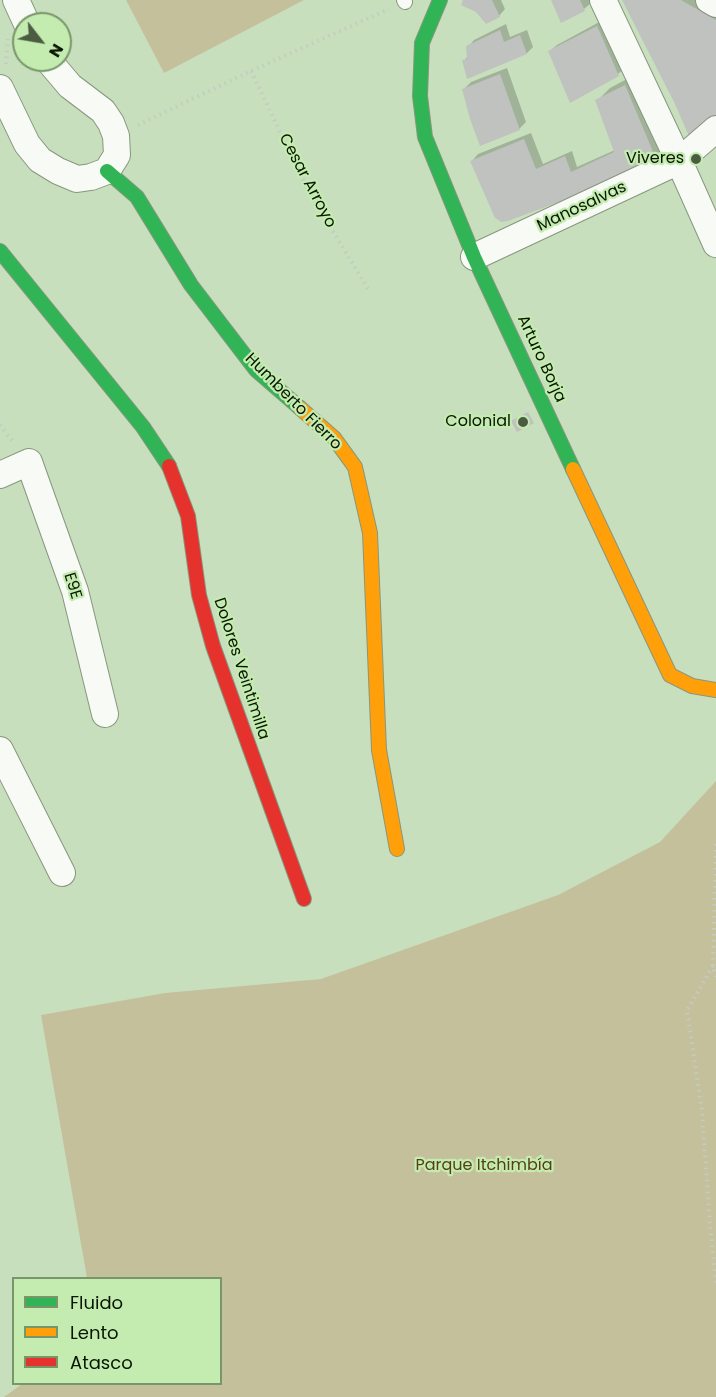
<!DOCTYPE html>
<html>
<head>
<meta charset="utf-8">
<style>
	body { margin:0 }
	#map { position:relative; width:716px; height:1397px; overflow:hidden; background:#c8dfbd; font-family:Poppins,sans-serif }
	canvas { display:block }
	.legend { position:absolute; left:12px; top:1277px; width:210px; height:108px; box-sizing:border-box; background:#c4ecb0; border:2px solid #79966a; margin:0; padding:8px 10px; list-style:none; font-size:18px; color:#081602 }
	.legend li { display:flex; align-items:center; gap:12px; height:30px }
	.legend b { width:30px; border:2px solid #79966a }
	.north { position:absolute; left:12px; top:12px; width:60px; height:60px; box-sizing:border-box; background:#c4ecb0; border:2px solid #79966a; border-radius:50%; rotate:121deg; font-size:16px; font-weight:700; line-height:24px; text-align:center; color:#081602 }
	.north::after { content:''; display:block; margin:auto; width:21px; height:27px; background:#4b5c43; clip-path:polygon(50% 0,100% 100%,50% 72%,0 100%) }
</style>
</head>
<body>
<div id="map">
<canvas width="716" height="1397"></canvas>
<ul class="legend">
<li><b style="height:8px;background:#30b455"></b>Fluido</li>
<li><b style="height:8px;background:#ff9f0a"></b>Lento</li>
<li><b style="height:8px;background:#e5322d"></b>Atasco</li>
</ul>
<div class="north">N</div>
</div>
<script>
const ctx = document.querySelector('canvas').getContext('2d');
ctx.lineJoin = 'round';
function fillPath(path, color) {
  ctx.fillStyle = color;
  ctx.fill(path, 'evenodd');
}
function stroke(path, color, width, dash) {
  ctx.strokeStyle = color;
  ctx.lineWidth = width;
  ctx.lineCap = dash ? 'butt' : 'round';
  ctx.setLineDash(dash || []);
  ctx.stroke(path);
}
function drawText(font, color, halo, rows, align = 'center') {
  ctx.font = font + ' Poppins,sans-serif';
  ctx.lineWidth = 4.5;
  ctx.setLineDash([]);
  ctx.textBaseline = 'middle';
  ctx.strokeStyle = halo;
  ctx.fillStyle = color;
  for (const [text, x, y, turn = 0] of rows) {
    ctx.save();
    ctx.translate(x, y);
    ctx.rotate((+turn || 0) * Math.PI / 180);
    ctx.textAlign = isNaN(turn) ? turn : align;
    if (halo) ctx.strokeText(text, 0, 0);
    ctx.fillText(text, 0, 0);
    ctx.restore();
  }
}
const green = new Path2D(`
	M126,0H304L164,73Z
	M716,781V1397H4L22,1384H220V1278H87L41,1015L165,993L321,979L558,895L660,842Z`);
const shadow = new Path2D(`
	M465,0H501L505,9L499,16Z
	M553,0H589L591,3L584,9Z
	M625,0H698L716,11V117L676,102Z
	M603,20L625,68L618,74L571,100L550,51L557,45Z
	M506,24L510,37L527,30L533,47L527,53L464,61L468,56V47L474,40Z
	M507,68L526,122L519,129L464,89L471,82Z
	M638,73L665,147L652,161L579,193L472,161L478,154L531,133L543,164L572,151L577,167L615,150L597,101L610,88Z`);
const building = new Path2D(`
	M463,0H492L500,17L486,24L476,12L461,5Z
	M551,0H580L585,11L561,23Z
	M622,0H681L716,20V119L693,137L688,134L674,102Z
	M597,26L619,76L570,103L548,51Z
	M500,30L504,42L520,35L527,54L467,79L462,60L467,59L466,46Z
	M500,74L520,130L480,146L470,119L462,89Z
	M625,85L654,154L652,162L580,194L508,221L501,222L495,218L470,161L524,139L536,169L565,156L571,172L614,152L595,100Z
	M528,412L534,423L517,432L511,421Z`);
const path = new Path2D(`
	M6,64L8,39
	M251,71L309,192L368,289
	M138,125L251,71L389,9
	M0,425L14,443
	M716,844L713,966L716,978
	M713,966L687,1010L702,1111L710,1224L716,1283`);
const lane = new Path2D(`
	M404,0L405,2`);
const street = new Path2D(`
	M16,0L27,24
	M603,0L679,161L716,244
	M709,0L716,4
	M0,88L27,144L40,160L58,171L77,179L91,177L107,171L117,155L116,136L111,123L103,111L70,86L48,60
	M474,257L679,161L716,129
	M0,475L29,462L75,591L105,714
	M0,750L62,873`);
const fast = new Path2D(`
	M440,0L422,43L420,96L425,137L474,257L573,469
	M107,171L137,197L191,285L256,370L300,408
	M0,251L143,427L169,466`);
const slow = new Path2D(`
	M300,408L334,438L355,467L370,533L379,750L397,849
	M573,469L670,675L692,686L716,690`);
const jam = new Path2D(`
	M169,466L188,516L199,595L213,646L304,899`);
const markers = [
	[696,159,6,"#4b5c43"],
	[523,422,6,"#4b5c43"]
];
const poiNames = [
	["Viveres",684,159],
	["Colonial",511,422]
];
const streetNames = [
	["Cesar Arroyo",307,181,62],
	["Manosalvas",582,207,-25],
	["Arturo Borja",541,359,65],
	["Humberto Fierro",293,402,45],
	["E9E",72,586,73],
	["Dolores Veintimilla",241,669,72]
];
const parkNames = [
	["Parque Itchimbía",484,1166]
];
fillPath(green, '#c5c09c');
fillPath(shadow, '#0003');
fillPath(building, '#bfc2be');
stroke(lane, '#87977e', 16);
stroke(street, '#87977e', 28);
stroke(fast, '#87977e', 16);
stroke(slow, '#87977e', 16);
stroke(jam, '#87977e', 16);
stroke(path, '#c4cbc0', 4, [1.5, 4.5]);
stroke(lane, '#f7faf5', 14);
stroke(street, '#f7faf5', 26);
stroke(fast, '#30b455', 14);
stroke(slow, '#ff9f0a', 14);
stroke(jam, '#e5322d', 14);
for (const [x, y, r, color] of markers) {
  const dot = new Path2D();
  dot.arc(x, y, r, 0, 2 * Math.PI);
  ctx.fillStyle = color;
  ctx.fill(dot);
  stroke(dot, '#c4ecb0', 2);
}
drawText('16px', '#081602', '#c4ecb0', poiNames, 'right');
drawText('16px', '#081602', '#c4ecb0', streetNames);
drawText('16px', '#583e14', '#c4ecb0', parkNames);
</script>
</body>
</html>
